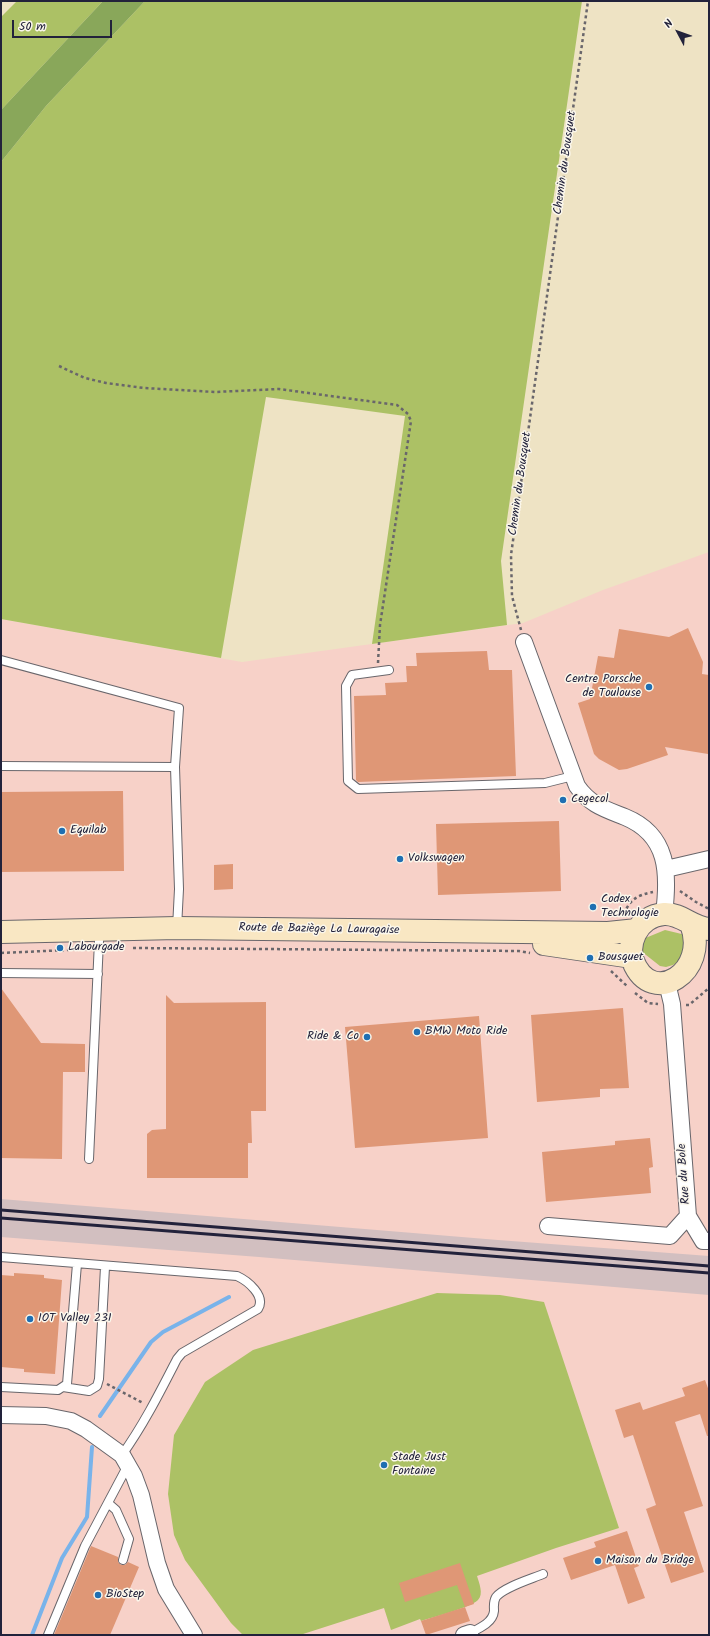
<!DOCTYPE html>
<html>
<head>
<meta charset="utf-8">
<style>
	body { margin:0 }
	#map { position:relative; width:710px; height:1636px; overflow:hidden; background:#eee3c4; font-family:Kalam,sans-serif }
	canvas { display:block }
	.frame { position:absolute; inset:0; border:2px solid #22223b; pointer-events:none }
	.north { position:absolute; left:658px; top:12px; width:40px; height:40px; -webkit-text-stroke:3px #fbf7ec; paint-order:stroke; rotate:311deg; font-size:11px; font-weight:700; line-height:16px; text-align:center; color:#22223b }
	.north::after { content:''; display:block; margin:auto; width:14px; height:18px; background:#22223b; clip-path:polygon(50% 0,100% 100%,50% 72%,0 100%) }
	.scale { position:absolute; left:12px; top:20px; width:100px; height:18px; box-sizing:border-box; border:2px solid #22223b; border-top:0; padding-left:5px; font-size:12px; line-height:14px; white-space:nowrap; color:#22223b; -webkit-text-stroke:3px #fbf7ec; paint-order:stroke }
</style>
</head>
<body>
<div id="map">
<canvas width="710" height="1636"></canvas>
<div class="frame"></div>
<div class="north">N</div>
<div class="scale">50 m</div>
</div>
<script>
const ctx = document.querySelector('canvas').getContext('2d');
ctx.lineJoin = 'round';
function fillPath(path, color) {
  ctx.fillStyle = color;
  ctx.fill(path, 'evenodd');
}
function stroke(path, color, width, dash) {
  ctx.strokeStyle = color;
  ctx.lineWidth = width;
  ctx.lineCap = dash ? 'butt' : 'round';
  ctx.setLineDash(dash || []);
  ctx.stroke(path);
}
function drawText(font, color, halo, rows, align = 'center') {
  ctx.font = font + ' Kalam,sans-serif';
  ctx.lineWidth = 3;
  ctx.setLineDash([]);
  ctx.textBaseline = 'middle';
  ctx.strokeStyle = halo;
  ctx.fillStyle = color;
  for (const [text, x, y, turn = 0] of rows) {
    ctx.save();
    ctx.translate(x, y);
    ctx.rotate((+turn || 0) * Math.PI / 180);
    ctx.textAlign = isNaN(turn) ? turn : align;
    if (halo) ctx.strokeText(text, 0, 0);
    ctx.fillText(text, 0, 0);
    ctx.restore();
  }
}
const built = new Path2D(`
	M709,552V1635H1V619L242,662L523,623L603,590Z`);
const industrial = new Path2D(`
	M1,1199L498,1240L709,1256V1295L259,1257L1,1237Z`);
const green = new Path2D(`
	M17,1H103L1,110V17Z
	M145,1H582L501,561L507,625L372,644L405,416L266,397L221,658L1,619V162L46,106Z
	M665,930L690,936L682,959L673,965L666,967L660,966L641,951L643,939Z
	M437,1293L500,1295L544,1302L619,1528L556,1548L477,1576C479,1583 484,1594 478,1600C470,1608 433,1617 421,1621L420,1619L391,1630L384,1608L300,1635H243L231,1623L185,1560L174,1535L168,1494L174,1435L205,1382L253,1350Z`);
const forest = new Path2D(`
	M103,1H145L46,106L1,162V110Z`);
const stream = new Path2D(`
	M100,1416L151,1342L163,1332L229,1297
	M32,1635L62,1558L87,1517L92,1447`);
const building = new Path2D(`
	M688,628L703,662L702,674L709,675V746L708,754L665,747L668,755L627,769L619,770L599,759L594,754L578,703L590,699L598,656L614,658L619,629L669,637Z
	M487,651L489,670H512L516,776L358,782L356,780L354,696L386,695L385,683L407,682L406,666H417L416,653Z
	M123,791L124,871L1,872V792Z
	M559,821L561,891L438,895L436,824Z
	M233,864V889L214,890V865Z
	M1,988L41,1043L85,1044V1072H63L62,1159L1,1158Z
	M166,995L174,1003L266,1002V1111H251L252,1143H248V1178H147V1134L152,1130L166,1129Z
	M623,1008L629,1088L600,1089V1097L537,1102L531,1015Z
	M479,1016L488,1138L355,1148L345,1027Z
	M650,1138L653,1167L649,1168L651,1193L546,1202L542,1152L615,1145V1141Z
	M14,1273L44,1275V1278L62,1280L55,1374L24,1372V1369L1,1367V1275L14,1276Z
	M705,1380L709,1391V1436H707L700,1414L675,1422L703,1506L684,1512L704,1572L671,1583L646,1509L656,1505L633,1435L624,1438L615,1410L640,1402L643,1410L685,1396L682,1388Z
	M627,1531L639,1566L634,1568L645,1598L628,1604L615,1565L571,1580L563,1558L596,1547L594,1542Z
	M91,1546L118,1557V1562L121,1565H125L128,1562L139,1567L110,1635H54Z
	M460,1563L474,1604L465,1607L470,1621L426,1635L421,1621L465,1607L457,1585L405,1602L399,1583Z`);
const path = new Path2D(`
	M59,366L85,378L106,383L144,388L215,392L279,389L397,405L408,414L411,421L380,625L378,663
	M521,630L512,596L511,555L588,1
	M680,891L696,902L709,909
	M624,914C630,899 638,895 653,892
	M133,948L519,951L530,953
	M1,953L89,949
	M611,971L628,987
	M635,993L648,1003L658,1004
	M686,1005H689L709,988
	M107,1384L143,1403`);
const service = new Path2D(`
	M1,660L179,708L175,767L179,889L177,928
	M389,670L352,675L346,686L348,781L358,789L545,783L573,776
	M1,766L175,767
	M1,973L98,974
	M89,1159L99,941
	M1,1257L237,1276C248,1281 266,1296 258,1309L182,1353L177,1359C160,1392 144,1424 122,1455
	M1,1387L58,1390L67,1384L77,1264
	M63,1387L89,1391L97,1386L99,1379L105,1267
	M108,1503L116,1510L129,1539L123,1560
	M470,1633C478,1629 493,1623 494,1611C494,1606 493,1602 496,1597C504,1587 531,1579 543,1574
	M48,1635L85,1546L128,1465`);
const minor = new Path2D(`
	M524,642L577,786C590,805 605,809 625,817C669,835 669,874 664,914
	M666,869L709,859
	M688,1216L703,1241H709
	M548,1226L670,1236L688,1216L672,1004L667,983
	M1,1415L46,1416L71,1421L86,1429L122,1455L134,1476L141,1495L157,1563L166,1589L194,1635
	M464,1635L470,1633`);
const secondary = new Path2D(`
	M691,924C710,971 652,1009 633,961C630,952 631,942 635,934C640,923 651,915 664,914C681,913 692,928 709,929
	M1,932L177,928L608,933L637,930
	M544,944L632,957`);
const rail = new Path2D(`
	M1,1210L709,1266
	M1,1218L709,1273`);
const markers = [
	[649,687,4,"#1f6fb2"],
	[563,800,4,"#1f6fb2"],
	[62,831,4,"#1f6fb2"],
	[400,859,4,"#1f6fb2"],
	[593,907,4,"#1f6fb2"],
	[60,948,4,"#1f6fb2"],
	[590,958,4,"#1f6fb2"],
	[417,1032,4,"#1f6fb2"],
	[367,1037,4,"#1f6fb2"],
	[30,1319,4,"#1f6fb2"],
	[384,1465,4,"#1f6fb2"],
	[598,1561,4,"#1f6fb2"],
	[98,1595,4,"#1f6fb2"]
];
const streetNames = [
	["Chemin du Bousquet",566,163,-82],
	["Chemin du Bousquet",521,484,-82],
	["Route de Baziège La Lauragaise",319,930,1],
	["Rue du Bole",685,1174,-94]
];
const poiNames = [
	["Centre Porsche",641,680,"right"],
	["de Toulouse",641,694,"right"],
	["Cegecol",571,800],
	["Equilab",70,831],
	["Volkswagen",408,859],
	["Codex",601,900],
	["Technologie",601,914],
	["Labourgade",68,948],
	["Bousquet",598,958],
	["BMW Moto Ride",425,1032],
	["Ride & Co",359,1037,"right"],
	["IOT Valley 231",38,1319],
	["Stade Just",392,1458],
	["Fontaine",392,1472],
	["Maison du Bridge",606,1561],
	["BioStep",106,1595]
];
fillPath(built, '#f7d1c8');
fillPath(industrial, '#d2bfc0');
fillPath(green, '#acc165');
fillPath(forest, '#89a75a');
stroke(stream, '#79b3ea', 4);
fillPath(building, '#df9776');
stroke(service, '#69666b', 10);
stroke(minor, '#69666b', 18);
stroke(secondary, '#69666b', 24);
stroke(path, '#69666b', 2.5, [3, 3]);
stroke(service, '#fff', 8);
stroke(minor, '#fff', 16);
stroke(secondary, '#f9e7c3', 22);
stroke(rail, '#22223b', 3);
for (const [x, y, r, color] of markers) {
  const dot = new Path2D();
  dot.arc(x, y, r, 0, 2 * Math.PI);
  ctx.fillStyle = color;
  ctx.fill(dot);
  stroke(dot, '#fbf7ec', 1.5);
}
drawText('12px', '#22223b', '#fbf7ec', streetNames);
drawText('12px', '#22223b', '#fbf7ec', poiNames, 'left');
</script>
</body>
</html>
